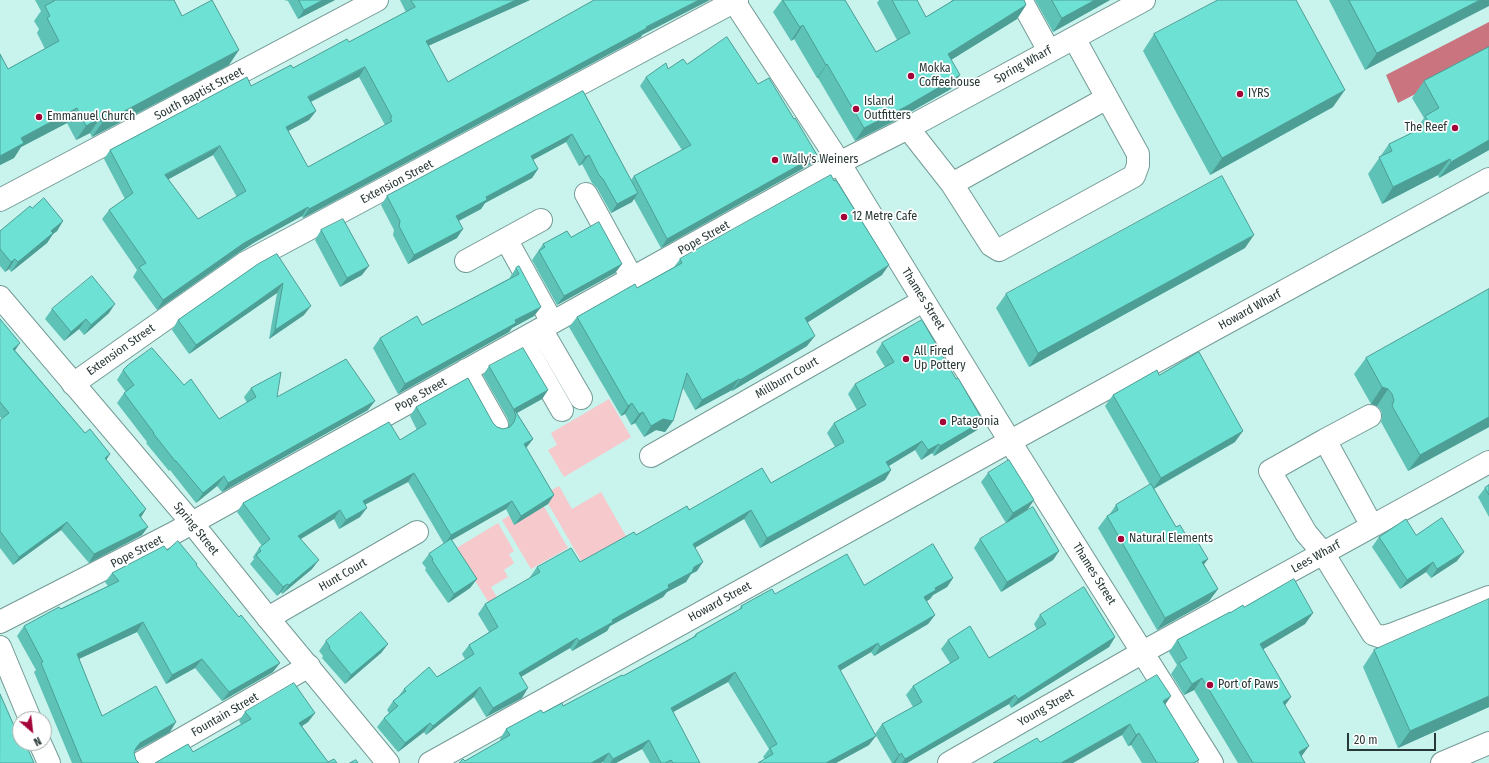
<!DOCTYPE html>
<html>
<head>
<meta charset="utf-8">
<style>
	body { margin:0 }
	#map { position:relative; width:1489px; height:763px; overflow:hidden; background:#c9f3ed; font-family:"Fira Sans Condensed",sans-serif }
	canvas { display:block }
	.north { position:absolute; left:12px; top:711px; width:40px; height:40px; box-sizing:border-box; background:#fff; border:1px solid #a9afaf; border-radius:50%; rotate:152deg; font-size:11px; font-weight:700; line-height:16px; text-align:center; color:#273836 }
	.north::after { content:''; display:block; margin:auto; width:14px; height:18px; background:#a20439; clip-path:polygon(50% 0,100% 100%,50% 72%,0 100%) }
	.scale { position:absolute; left:1347px; top:733px; width:89px; height:18px; box-sizing:border-box; border:2px solid #273836; border-top:0; padding-left:5px; font-size:12px; line-height:14px; white-space:nowrap; color:#273836; -webkit-text-stroke:3px #fff; paint-order:stroke }
</style>
</head>
<body>
<div id="map">
<canvas width="1489" height="763"></canvas>
<div class="north">N</div>
<div class="scale">20 m</div>
</div>
<script>
const ctx = document.querySelector('canvas').getContext('2d');
ctx.lineJoin = 'round';
function fillPath(path, color) {
  ctx.fillStyle = color;
  ctx.fill(path, 'evenodd');
}
function stroke(path, color, width, dash) {
  ctx.strokeStyle = color;
  ctx.lineWidth = width;
  ctx.lineCap = dash ? 'butt' : 'round';
  ctx.setLineDash(dash || []);
  ctx.stroke(path);
}
function drawText(font, color, halo, rows, align = 'center') {
  ctx.font = font + ' "Fira Sans Condensed",sans-serif';
  ctx.lineWidth = 3.5;
  ctx.setLineDash([]);
  ctx.textBaseline = 'middle';
  ctx.strokeStyle = halo;
  ctx.fillStyle = color;
  for (const [text, x, y, turn = 0] of rows) {
    ctx.save();
    ctx.translate(x, y);
    ctx.rotate((+turn || 0) * Math.PI / 180);
    ctx.textAlign = isNaN(turn) ? turn : align;
    if (halo) ctx.strokeText(text, 0, 0);
    ctx.fillText(text, 0, 0);
    ctx.restore();
  }
}
const green = new Path2D(`
	M609,399L631,437L564,477L548,450L557,445L551,433Z
	M559,486L572,509L601,492L627,538L583,564L543,495Z
	M539,498L568,548L531,569L502,520Z
	M498,523L514,551L509,554L514,563L504,570L508,577L491,587L499,601L491,606L455,549Z`);
const water = new Path2D(`
	M1489,22V56L1398,103L1386,75Z`);
const minor = new Path2D(`
	M1021,0L1049,51
	M908,128L952,184L991,245L999,250L1134,176L1138,165V154L1074,38
	M952,184L1107,98
	M586,194L632,278
	M0,200L377,0
	M506,239L552,322
	M466,261L541,220
	M541,329L581,398
	M522,340L562,410
	M466,370L497,425
	M73,384L245,263L737,0
	M1325,440L1370,416
	M651,456L923,301
	M1372,526L1325,440L1270,471L1306,533L1323,553L1373,634L1382,637L1393,634L1489,597
	M268,618L417,532
	M0,622L172,534L839,163L908,128L1144,0
	M0,647L30,719
	M40,743L49,763
	M140,763L309,666
	M430,763L996,449L1489,179
	M949,763L1143,652L1489,462
	M1442,763L1489,743`);
const major = new Path2D(`
	M733,0L832,151L1019,456L1212,763
	M0,297L192,523L268,618L388,763`);
const wall = new Path2D(`
	M35,0H174L182,16L229,65L92,137L90,133L76,140L67,123L21,147L14,158L0,165V54L8,69L45,49L37,33L39,29L34,21L41,11Z
	M284,0H335L298,19L288,1Z
	M400,0H530L428,46L448,82L642,35L641,37L303,218L302,216L255,242L238,253L157,310L133,277L137,270L102,219L109,210L125,199L104,159L110,150L251,86L293,68L349,42L406,12ZM359,77L385,125L308,167L288,131L309,120L316,111L311,102ZM213,155L237,197L198,219L168,179Z
	M782,0H845L876,52L897,40L877,3L879,0H917L926,17L952,1L951,0H1024L1026,5L1017,19L951,60V89L898,119L855,141L818,78H817L794,39L791,41L773,12Z
	M1035,0H1110L1053,32Z
	M1329,0H1489L1365,70Z
	M1154,34L1333,107L1210,175L1143,51Z
	M1489,47V150L1439,178L1438,175L1382,204L1368,174L1389,144L1414,132L1424,118L1412,98L1424,81Z
	M687,64L758,84L794,119L817,155L811,164L661,248L634,199L632,202L611,213L597,188L592,183L582,164L579,166L566,142L533,160L538,169L532,178L485,203L481,209L459,221L457,238L408,264L393,235L394,230L381,205L387,196L583,91L631,180L634,176L682,150L640,86L646,77L668,69Z
	M32,208L63,221L57,231L53,234L47,243L11,272L9,269L5,272L0,266V231Z
	M321,230L362,275L340,287L315,240Z
	M571,237L622,264L615,273L557,305L532,260L543,244Z
	M1245,248L1029,367L996,308L1006,294Z
	M277,254L304,315L269,339L277,293L189,354L172,330L178,320Z
	M680,259L882,275L807,323V346L732,391V390L695,410L683,388L673,421L665,432L656,430L644,437L635,423L631,425L625,414L621,416L569,327L577,317L637,288L674,267Z
	M516,268L541,307L534,316L512,328L509,332L398,394L373,348L380,338L422,325L510,278V277Z
	M1489,289V427L1408,471L1381,422L1382,416L1381,410L1377,406L1371,404L1354,374L1366,358Z
	M52,309L109,313L84,335L79,329L64,341L45,319Z
	M0,319L15,350L85,433L110,454L106,460L146,509L141,517L142,535L89,563L61,530L13,565L0,548V420L2,419L0,417Z
	M882,343L956,379L983,421L977,430L934,456L932,453L921,460L915,450L889,466L891,470L885,480L760,548L744,519L695,548L697,571L691,574L686,582L667,592L663,597L610,626L607,631L572,651L570,648L521,677L522,698L486,717L474,697L426,735L424,732L398,752L377,727L384,718L389,713L387,710L393,701L398,697L404,689L437,677L465,659L462,654L469,645L489,632L478,614L485,604L531,578L530,577L537,567L580,562L636,535L689,510L771,483L835,447L827,433L834,423L857,410L848,394L855,384L885,367L876,352Z
	M489,366L548,390L542,399L517,413L533,439L526,448L554,495L548,504L514,525L506,509L451,540L477,579L470,588L448,603L425,570L426,568L422,563L429,554L444,544L408,482L365,505L360,517L339,529L334,519L301,539L312,569L282,594L281,592L277,596L250,564L254,559L253,557L259,548L262,546L237,512L243,503L400,440L417,430L410,416L416,407L493,423L497,427L503,429L509,427V425L508,419L483,375Z
	M123,370L184,385L219,419L247,403L244,397L251,388L277,397L368,410L222,492L217,486L196,503L170,470L169,471L146,443L147,442L117,403L124,393L126,392L117,380Z
	M1159,375L1235,442L1154,489L1176,527L1190,542L1208,559L1204,564L1218,589L1209,601L1157,630L1098,528L1107,516L1109,515L1116,505L1150,485L1105,406L1113,395Z
	M988,473L1028,509L1006,523L981,482Z
	M1489,485V517L1478,497L1485,488Z
	M1416,535L1457,561L1431,578L1426,572L1400,589L1372,547L1379,537Z
	M980,539L1059,551L1053,560L1001,592L974,548Z
	M167,550L196,565L273,672L222,701L195,668L166,684L137,632L79,659L102,716L170,732L134,752V753L136,760L139,763H72L34,672L36,670L17,636L24,626L108,586L105,582L112,573Z
	M953,578L947,587L933,595L930,599L926,601L935,615L928,624L874,656L871,652L840,671L869,745L836,763H758L765,759L763,757L769,749L728,682L673,712L700,763H650L642,749L616,763H603V762L465,761L501,741L500,739L506,729L543,713L563,706L623,676L693,637L696,634L739,610L741,606L775,594Z
	M1244,607L1313,613L1305,624L1263,649L1291,697L1285,705L1301,756L1305,763H1238L1194,690L1184,695L1171,674L1177,665L1169,652L1177,640L1230,613Z
	M1040,615L1115,637L1109,647L1011,708L1009,704L907,763H892L875,734L882,724L913,707L906,695L913,686L950,663L941,649L948,640L989,658L1037,630L1034,624Z
	M326,641L388,644L381,653L345,684L322,658L323,656L319,651Z
	M1374,650L1489,707L1398,748L1363,667Z
	M1165,705L1196,763H1142L1131,745L1128,746L1122,735L1040,742Z
	M245,712L315,713L308,722L302,726L328,762L193,752L241,724L239,721Z`);
const shadedWall = new Path2D(`
	M323,0H335L298,19L304,10Z
	M516,0H530L419,50L426,41Z
	M699,0H710L642,35L641,37L303,218L309,209L646,27Z
	M1095,0H1110L1053,32L1062,18Z
	M1480,0H1489V6L1365,70L1377,53Z
	M1026,5L1017,19L938,68L948,54Z
	M803,25L794,39L791,41L800,27Z
	M239,50L229,65L92,137L102,123Z
	M827,64L818,78H817L826,65Z
	M365,67L359,77L302,106L308,97Z
	M960,75L951,89L898,119L855,141L864,128Z
	M1345,90L1333,107L1210,175L1222,158Z
	M77,108L67,123L21,147L14,158L0,165V156L21,138Z
	M316,111L309,120L279,136L286,127Z
	M100,118L90,133L76,140L86,126Z
	M572,134L566,142L525,164L531,156Z
	M1489,140V150L1439,178L1451,162Z
	M220,146L213,155L158,185L165,175Z
	M589,155L582,164L579,166L585,157Z
	M817,155L811,164L661,248L667,239Z
	M1450,159L1438,175L1382,204L1393,187Z
	M538,169L532,178L485,203L481,209L450,225L456,216L486,197Z
	M638,193L632,202L611,213L617,204Z
	M308,207L302,216L255,242L238,253L157,310L163,300L244,243L262,233Z
	M63,221L57,231L53,234L47,243L11,272L18,262L51,231Z
	M463,229L457,238L408,264L414,255Z
	M1254,235L1245,248L1029,367L1038,353Z
	M15,259L9,269L5,272L11,262Z
	M622,264L615,273L557,305L564,296Z
	M889,265L882,275L797,329L805,318Z
	M369,266L362,275L340,287L347,278Z
	M283,283L277,293L189,354L196,345Z
	M115,304L109,313L84,335L91,325Z
	M311,306L304,315L269,339L275,330Z
	M541,307L534,316L512,328L509,332L398,394L405,384L515,320Z
	M86,319L79,329L64,341L71,332Z
	M815,336L807,346L732,391L740,380Z
	M20,343L14,352L13,349Z
	M739,379L732,390L695,410L702,400Z
	M1382,387L1388,389L1377,406L1371,404Z
	M548,390L542,399L515,414L514,409Z
	M375,401L368,410L222,492L228,483Z
	M632,403L625,414L621,416L628,406Z
	M643,412L635,423L631,425L639,414Z
	M1489,417V427L1408,471L1420,455Z
	M663,419L673,421L665,432L656,430L644,437L651,426Z
	M983,421L977,430L934,456L940,446Z
	M1243,431L1235,442L1153,489L1161,478Z
	M533,439L526,448L524,444Z
	M922,441L915,450L880,471L886,462Z
	M939,444L932,453L921,460L928,450Z
	M110,454L105,462V458Z
	M891,470L885,480L760,548L767,538Z
	M414,473L408,482L356,509L363,501Z
	M224,476L217,486L196,503L203,493Z
	M554,495L548,504L514,525L521,516Z
	M1034,500L1028,509L1006,523L1013,513Z
	M512,501L506,509L445,544L451,535Z
	M367,508L360,517L339,529L346,520Z
	M146,509L141,517L139,515Z
	M340,510L334,519L292,544L298,536Z
	M751,510L744,519L686,553L693,544Z
	M67,522L61,530L13,565L19,557Z
	M148,527L142,535L89,563L94,554Z
	M1059,551L1053,560L1001,592L1007,582Z
	M1464,552L1457,561L1431,578L1437,569Z
	M1208,559L1199,571L1202,562Z
	M319,560L312,569L282,594L289,585Z
	M703,562L697,571L691,574L686,582L667,592L663,597L610,626L607,631L572,651L579,641L612,620L668,585L694,567Z
	M1433,562L1426,572L1400,589L1407,580Z
	M953,578L947,587L933,595L930,599L918,607L924,597L935,588Z
	M477,579L470,588L448,603L454,594Z
	M287,584L281,592L277,596L283,587Z
	M1218,589L1209,601L1157,630L1165,618Z
	M1313,613L1305,624L1252,656L1260,644Z
	M935,615L928,624L874,656L880,647Z
	M143,622L137,632L70,663L77,654Z
	M1115,637L1109,647L1011,708L1018,699Z
	M577,638L570,648L512,682L519,673Z
	M878,643L871,652L831,676L838,666Z
	M388,644L381,653L345,684L351,675Z
	M202,659L195,668L166,684L172,675Z
	M280,663L273,672L222,701L229,692Z
	M735,672L728,682L664,717L671,708Z
	M1202,678L1194,690L1184,695L1192,684Z
	M480,687L474,697L426,735L433,726Z
	M528,688L522,698L486,717L493,708Z
	M1015,695L1009,704L907,763H902L905,759Z
	M1171,696L1163,708V701Z
	M1489,696V707L1398,748L1410,731Z
	M1291,697L1283,708V702Z
	M315,713L308,722L293,732L299,723Z
	M176,722L170,732L133,752L136,748L140,743Z
	M430,723L424,732L398,752L405,743Z
	M1130,724L1122,735L1073,763H1061Z
	M1139,733L1131,745L1128,746L1136,735Z
	M876,736L869,745L836,763H826Z
	M649,740L642,749L616,763H610L613,759Z
	M1309,746L1301,757L1299,752Z
	M609,753L603,762L601,763H591Z
	M901,753L895,763H893L899,755Z`);
const building = new Path2D(`
	M54,0H174L182,16L212,0L239,50L102,123L100,118L86,126L77,108L21,138L24,143L0,156V54L8,69L59,41L47,18L50,16L45,6L54,1Z
	M299,0H323L304,10Z
	M411,0H516L426,41L448,82L594,0H699L646,27L647,28L309,209L308,207L262,233L244,243L163,300L139,267L146,263L109,210L133,193L110,150L247,77L251,86L291,65L293,68L347,39L349,42L415,7ZM365,67L392,117L390,118L392,121L308,167L286,127L316,111L308,97ZM220,146L246,191L198,219L165,175Z
	M783,0H845L876,52L910,33L892,0H917L926,17L954,0H1024L1026,5L948,54L960,75L907,106L864,128L827,64L826,65L803,25L800,27Z
	M1052,0H1095L1062,18Z
	M1218,0H1296L1345,90L1222,158L1154,34Z
	M1349,0H1480L1377,53Z
	M727,37L758,84L769,78L794,119L795,118L817,155L667,239L634,176L691,145L646,77L666,63L668,69L683,59L687,64Z
	M1489,47V140L1451,162L1450,159L1393,187L1379,157L1392,151L1389,144L1430,124L1425,116L1439,108L1424,81Z
	M583,91L638,193L617,204L603,179L599,175L589,155L585,157L572,134L531,156L538,169L486,197L487,200L456,216L463,229L414,255L399,226L400,221L387,196Z
	M831,175L834,181L836,180L889,265L805,318L815,336L740,380L739,379L702,400L687,373L673,421L663,419L651,426L643,412L639,414L632,403L628,406L577,317L635,284L637,288L682,263L680,259Z
	M1222,176L1254,235L1038,353L1006,294Z
	M44,198L63,221L51,231L53,233L18,262L15,259L11,262L0,249V231L30,206L32,208Z
	M343,219L369,266L347,278L321,230Z
	M599,222L622,264L564,296L539,251L545,247L543,244L567,231L571,237Z
	M277,254L311,306L275,330L283,283L196,345L178,320L258,264Z
	M519,266L541,307L515,320L516,323L405,384L380,338L417,316L422,325L519,274L516,268Z
	M92,276L115,304L91,325L86,319L71,332L52,309Z
	M1489,289V417L1420,455L1392,406L1394,400L1392,394L1388,389L1382,387L1366,358Z
	M0,319L20,343L13,349L85,433L90,429L110,454L105,458L146,509L139,515L148,527L94,554L67,522L19,557L0,531V420L9,413L0,402Z
	M922,320L956,379L958,378L983,421L940,446L939,444L928,450L922,441L886,462L891,470L767,538L751,510L693,544L703,562L694,567L692,572L668,585L669,588L612,620L613,622L579,641L577,638L519,673L528,688L493,708L480,687L433,726L430,723L405,743L384,718L398,706L393,701L406,691L404,689L429,667L437,677L474,654L469,645L498,627L485,604L540,572L537,567L571,548L580,562L634,532L636,535L687,506L689,510L762,468L771,483L844,442L834,423L866,405L855,384L894,362L882,343Z
	M152,348L184,385L191,379L219,419L256,397L251,388L281,372L277,397L346,359L375,401L228,483L224,476L203,493L176,461H175L153,433H154L124,393L134,385L123,370L128,365Z
	M523,348L548,390L514,409L533,439L524,444L554,495L521,516L512,501L451,535L414,473L363,501L367,508L346,520L340,510L298,536L319,560L289,585L287,584L283,587L256,555L261,551L259,548L270,539L243,503L389,422L400,440L426,424L416,407L468,378L493,423L497,427L503,429L510,427L514,422L516,416L514,410L489,366Z
	M1199,352L1243,431L1161,478L1113,395L1157,370L1159,375Z
	M1009,460L1034,500L1013,513L988,473Z
	M1151,484L1176,527L1180,525L1190,542L1196,539L1208,559L1202,562L1218,589L1165,618L1107,516L1118,510L1116,505Z
	M1489,485V495L1485,488Z
	M1033,507L1059,551L1007,582L980,539Z
	M1442,518L1464,552L1437,569L1433,562L1407,580L1379,537L1406,519L1416,535Z
	M451,539L477,579L454,594L432,560L433,559L429,554Z
	M178,541L197,564L196,565L239,617L241,615L280,663L229,692L202,659L172,675L143,622L77,654L102,716L156,686L176,722L140,743L136,748L134,753L136,760L139,763H82L41,663L43,662L24,626L59,607L61,609L119,581L112,573L164,546L167,550Z
	M933,544L953,578L935,588L936,590L924,597L935,615L880,647L878,643L838,666L876,736L826,763H758L773,754L770,748L777,744L735,672L671,708L700,763H673L671,760L665,763H661L649,740L613,759L609,753L591,763H459L463,759L465,761L510,735L506,729L541,710L543,713L562,703L563,706L622,675L623,676L696,636V634L742,608L741,606L772,589L775,594L847,554L864,585Z
	M1294,579L1313,613L1260,644L1291,697L1283,702L1309,746L1299,752L1305,763H1253L1202,678L1192,684L1179,663L1187,658L1177,640L1230,612V613L1243,605L1244,607Z
	M1084,587L1115,637L1018,699L1015,695L905,759L901,753L899,755L882,724L922,702L913,686L959,658L948,640L970,626L989,658L1046,624L1040,615Z
	M1489,599V696L1410,731L1374,650Z
	M361,612L388,644L351,675L329,648L330,647L326,641Z
	M1157,675L1171,696L1163,701L1199,760L1193,763H1157L1139,733L1136,735L1130,724L1061,763H993L1037,738L1040,742Z
	M294,683L315,713L299,723L328,762L334,759L337,763H155L188,744L193,752L251,719L245,712Z
	M0,694L15,728L18,727L20,731V743H25L34,763H0Z
	M356,760L358,763H350Z`);
const markers = [
	[911,76,4,"#a20439"],
	[1240,94,4,"#a20439"],
	[856,109,4,"#a20439"],
	[39,117,4,"#a20439"],
	[1455,128,4,"#a20439"],
	[775,160,4,"#a20439"],
	[844,217,4,"#a20439"],
	[906,359,4,"#a20439"],
	[943,422,4,"#a20439"],
	[1121,539,4,"#a20439"],
	[1210,685,4,"#a20439"]
];
const streetNames = [
	["Spring Wharf",1023,65,-29],
	["South Baptist Street",199,94,-28],
	["Extension Street",397,182,-28],
	["Pope Street",704,238,-29],
	["Thames Street",923,299,58],
	["Howard Wharf",1250,310,-29],
	["Extension Street",121,350,-35],
	["Millburn Court",787,378,-30],
	["Pope Street",421,395,-29],
	["Spring Street",196,529,51],
	["Pope Street",137,552,-27],
	["Lees Wharf",1316,557,-29],
	["Thames Street",1094,574,58],
	["Hunt Court",343,575,-30],
	["Howard Street",720,602,-29],
	["Young Street",1046,708,-30],
	["Fountain Street",225,715,-30]
];
const poiNames = [
	["Mokka",919,69],
	["Coffeehouse",919,83],
	["IYRS",1248,94],
	["Island",864,102],
	["Outfitters",864,116],
	["Emmanuel Church",47,117],
	["The Reef",1447,128,"right"],
	["Wally's Weiners",783,160],
	["12 Metre Cafe",852,217],
	["All Fired",914,352],
	["Up Pottery",914,366],
	["Patagonia",951,422],
	["Natural Elements",1129,539],
	["Port of Paws",1218,685]
];
fillPath(green, '#f6c9cc');
fillPath(water, '#c9747e');
stroke(minor, '#749b96', 24);
stroke(major, '#749b96', 24);
stroke(minor, '#fff', 22);
stroke(major, '#fff', 22);
fillPath(wall, '#5fc2b7');
fillPath(shadedWall, '#4d9e95');
fillPath(building, '#6ee1d5');
stroke(building, '#4d9e95', 1);
for (const [x, y, r, color] of markers) {
  const dot = new Path2D();
  dot.arc(x, y, r, 0, 2 * Math.PI);
  ctx.fillStyle = color;
  ctx.fill(dot);
  stroke(dot, '#fff', 1.5);
}
drawText('12px', '#273836', '#fff', streetNames);
drawText('12px', '#273836', '#fff', poiNames, 'left');
</script>
</body>
</html>
